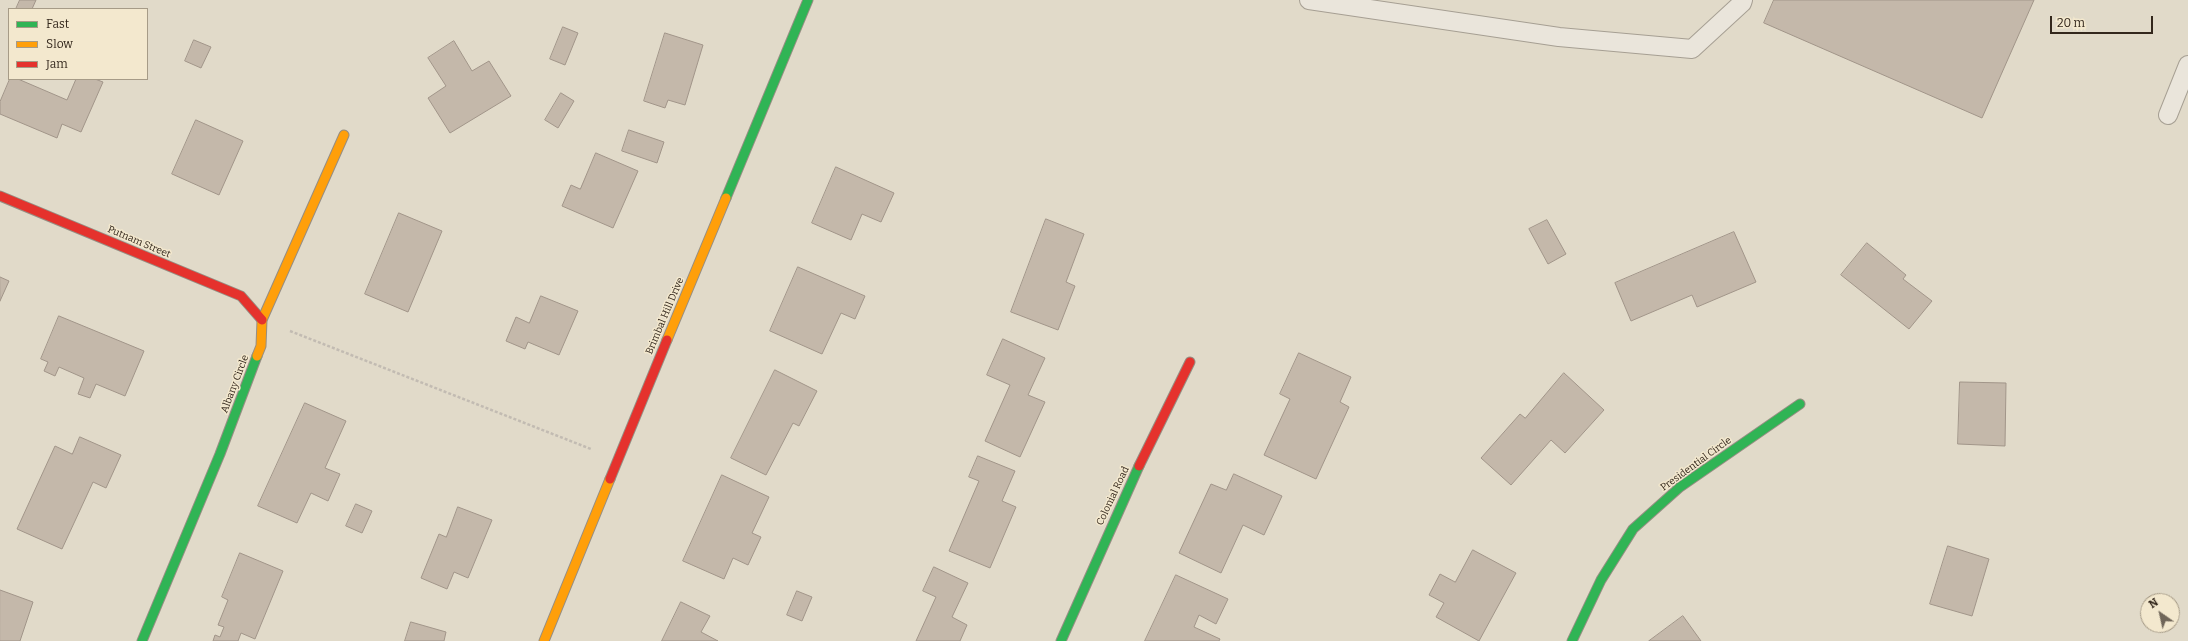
<!DOCTYPE html>
<html>
<head>
<meta charset="utf-8">
<style>
	body { margin:0 }
	#map { position:relative; width:2188px; height:641px; overflow:hidden; background:#e1dac9; font-family:Bitter,serif }
	canvas { display:block }
	.legend { position:absolute; left:8px; top:8px; width:140px; height:72px; box-sizing:border-box; background:#f3e8ce; border:1px solid #a69b87; margin:0; padding:5px 7px; list-style:none; font-size:12px; color:#33271c }
	.legend li { display:flex; align-items:center; gap:8px; height:20px }
	.legend b { width:20px; border:1px solid #a69b87 }
	.north { position:absolute; left:2140px; top:593px; width:40px; height:40px; box-sizing:border-box; background:#f3e8ce; border:1px solid #a69b87; border-radius:50%; rotate:326deg; font-size:11px; font-weight:700; line-height:16px; text-align:center; color:#33271c }
	.north::after { content:''; display:block; margin:auto; width:14px; height:18px; background:#706659; clip-path:polygon(50% 0,100% 100%,50% 72%,0 100%) }
	.scale { position:absolute; left:2050px; top:16px; width:103px; height:18px; box-sizing:border-box; border:2px solid #33271c; border-top:0; padding-left:5px; font-size:12px; line-height:14px; white-space:nowrap; color:#33271c; -webkit-text-stroke:3px #f3e8ce; paint-order:stroke }
</style>
</head>
<body>
<div id="map">
<canvas width="2188" height="641"></canvas>
<ul class="legend">
<li><b style="height:5px;background:#30b455"></b>Fast</li>
<li><b style="height:5px;background:#ff9f0a"></b>Slow</li>
<li><b style="height:5px;background:#e5322d"></b>Jam</li>
</ul>
<div class="north">N</div>
<div class="scale">20 m</div>
</div>
<script>
const ctx = document.querySelector('canvas').getContext('2d');
ctx.lineJoin = 'round';
function fillPath(path, color) {
  ctx.fillStyle = color;
  ctx.fill(path, 'evenodd');
}
function stroke(path, color, width, dash) {
  ctx.strokeStyle = color;
  ctx.lineWidth = width;
  ctx.lineCap = dash ? 'butt' : 'round';
  ctx.setLineDash(dash || []);
  ctx.stroke(path);
}
function drawText(font, color, halo, rows, align = 'center') {
  ctx.font = font + ' Bitter,serif';
  ctx.lineWidth = 3;
  ctx.setLineDash([]);
  ctx.textBaseline = 'middle';
  ctx.strokeStyle = halo;
  ctx.fillStyle = color;
  for (const [text, x, y, turn = 0] of rows) {
    ctx.save();
    ctx.translate(x, y);
    ctx.rotate((+turn || 0) * Math.PI / 180);
    ctx.textAlign = isNaN(turn) ? turn : align;
    if (halo) ctx.strokeText(text, 0, 0);
    ctx.fillText(text, 0, 0);
    ctx.restore();
  }
}
const building = new Path2D(`
	M20,0H36L32,9H16Z
	M1774,0H2034L1982,118L1764,23Z
	M563,27L578,33L565,65L550,59Z
	M665,33L703,45L685,105L668,100L665,108L644,101Z
	M194,40L211,47L201,68L185,61Z
	M454,41L472,71L489,61L511,96L450,133L428,98L446,86L428,58Z
	M10,79H18L67,100L76,79H95L103,82L81,132L62,124L57,138L0,114V102Z
	M561,93L574,101L558,128L545,120Z
	M196,120L243,141L219,195L172,174Z
	M629,130L664,142L657,163L622,151Z
	M596,153L638,171L613,228L562,206L571,185L580,189Z
	M836,167L894,193L881,222L862,214L851,240L812,223Z
	M399,213L442,231L408,312L365,294Z
	M1046,219L1084,234L1066,282L1075,286L1058,330L1011,312Z
	M1547,220L1566,254L1548,264L1529,229Z
	M1734,232L1756,282L1697,307L1692,295L1631,321L1615,283Z
	M1867,243L1906,275L1903,279L1932,301L1909,329L1841,275Z
	M798,267L865,296L855,319L841,313L822,354L770,331Z
	M0,277L9,281L0,301Z
	M541,296L578,311L559,355L528,342L525,349L506,341L516,317L529,323Z
	M59,316L144,351L125,396L96,384L90,398L78,394L84,378L59,367L55,376L44,371L48,362L41,359Z
	M1003,339L1045,358L1028,395L1045,402L1020,457L985,441L1010,385L987,375Z
	M1299,353L1351,377L1340,402L1349,407L1316,479L1264,455L1290,399L1280,394Z
	M775,370L817,391L799,426L793,423L766,475L731,458Z
	M1564,373L1604,410L1565,453L1551,440L1511,485L1481,458L1520,414L1525,418Z
	M1960,382L2006,383L2005,446L1958,444Z
	M305,403L346,421L325,468L340,474L328,501L311,493L297,523L258,506Z
	M80,437L121,455L106,488L93,482L62,549L17,529L55,446L72,454Z
	M978,456L1015,471L1002,501L1016,507L990,568L949,551L979,481L969,477Z
	M1234,474L1282,496L1264,535L1243,525L1221,573L1179,553L1211,484L1226,490Z
	M722,475L769,497L752,533L761,537L748,565L733,558L724,579L683,561Z
	M356,504L372,511L362,533L346,526Z
	M458,507L492,520L468,578L454,572L447,589L421,578L439,534L446,537Z
	M1948,546L1989,559L1972,616L1930,604Z
	M1473,550L1516,573L1479,641L1436,617L1444,603L1429,595L1440,574L1455,582Z
	M240,553L283,571L255,639L241,633L238,641H213L215,635L220,637L224,627L218,625L228,600L222,597Z
	M934,567L968,583L952,617L967,625L960,641H916L936,597L923,591Z
	M1176,575L1228,599L1216,624L1199,615L1194,627L1220,639L1219,641H1145Z
	M0,590L33,602L20,641H0Z
	M797,591L812,597L802,621L787,615Z
	M681,602L710,616L701,632L718,641H662Z
	M1683,616L1701,641H1649Z
	M411,622L446,632L444,641H405Z`);
const path = new Path2D(`
	M290,331L591,449`);
const lane = new Path2D(`
	M1309,0L1559,37L1692,49L1742,3L1743,0
	M2168,115L2188,65`);
const fast = new Path2D(`
	M726,198L808,0
	M142,641L220,454L257,356
	M1061,641L1139,466
	M1572,641L1601,580L1633,529L1680,487L1800,404`);
const slow = new Path2D(`
	M667,340L726,198
	M257,356L261,346L262,320L344,135
	M544,641L610,479`);
const jam = new Path2D(`
	M0,196L241,296L262,320
	M1139,466L1190,362
	M610,479L667,340`);
const streetNames = [
	["Putnam Street",139,242,23],
	["Brimbal Hill Drive",665,316,-67],
	["Albany Circle",235,384,-69],
	["Presidential Circle",1696,464,-36],
	["Colonial Road",1113,496,-65]
];
fillPath(building, '#c4b8aa');
stroke(building, '#a19589', 1);
stroke(lane, '#a69f93', 20);
stroke(fast, '#968e83', 11);
stroke(slow, '#968e83', 11);
stroke(jam, '#968e83', 11);
stroke(path, '#c2bbb2', 2.5, [3, 2]);
stroke(lane, '#eae5db', 18);
stroke(fast, '#30b455', 9);
stroke(slow, '#ff9f0a', 9);
stroke(jam, '#e5322d', 9);
drawText('10px', '#33271c', '#f3e8ce', streetNames);
</script>
</body>
</html>
